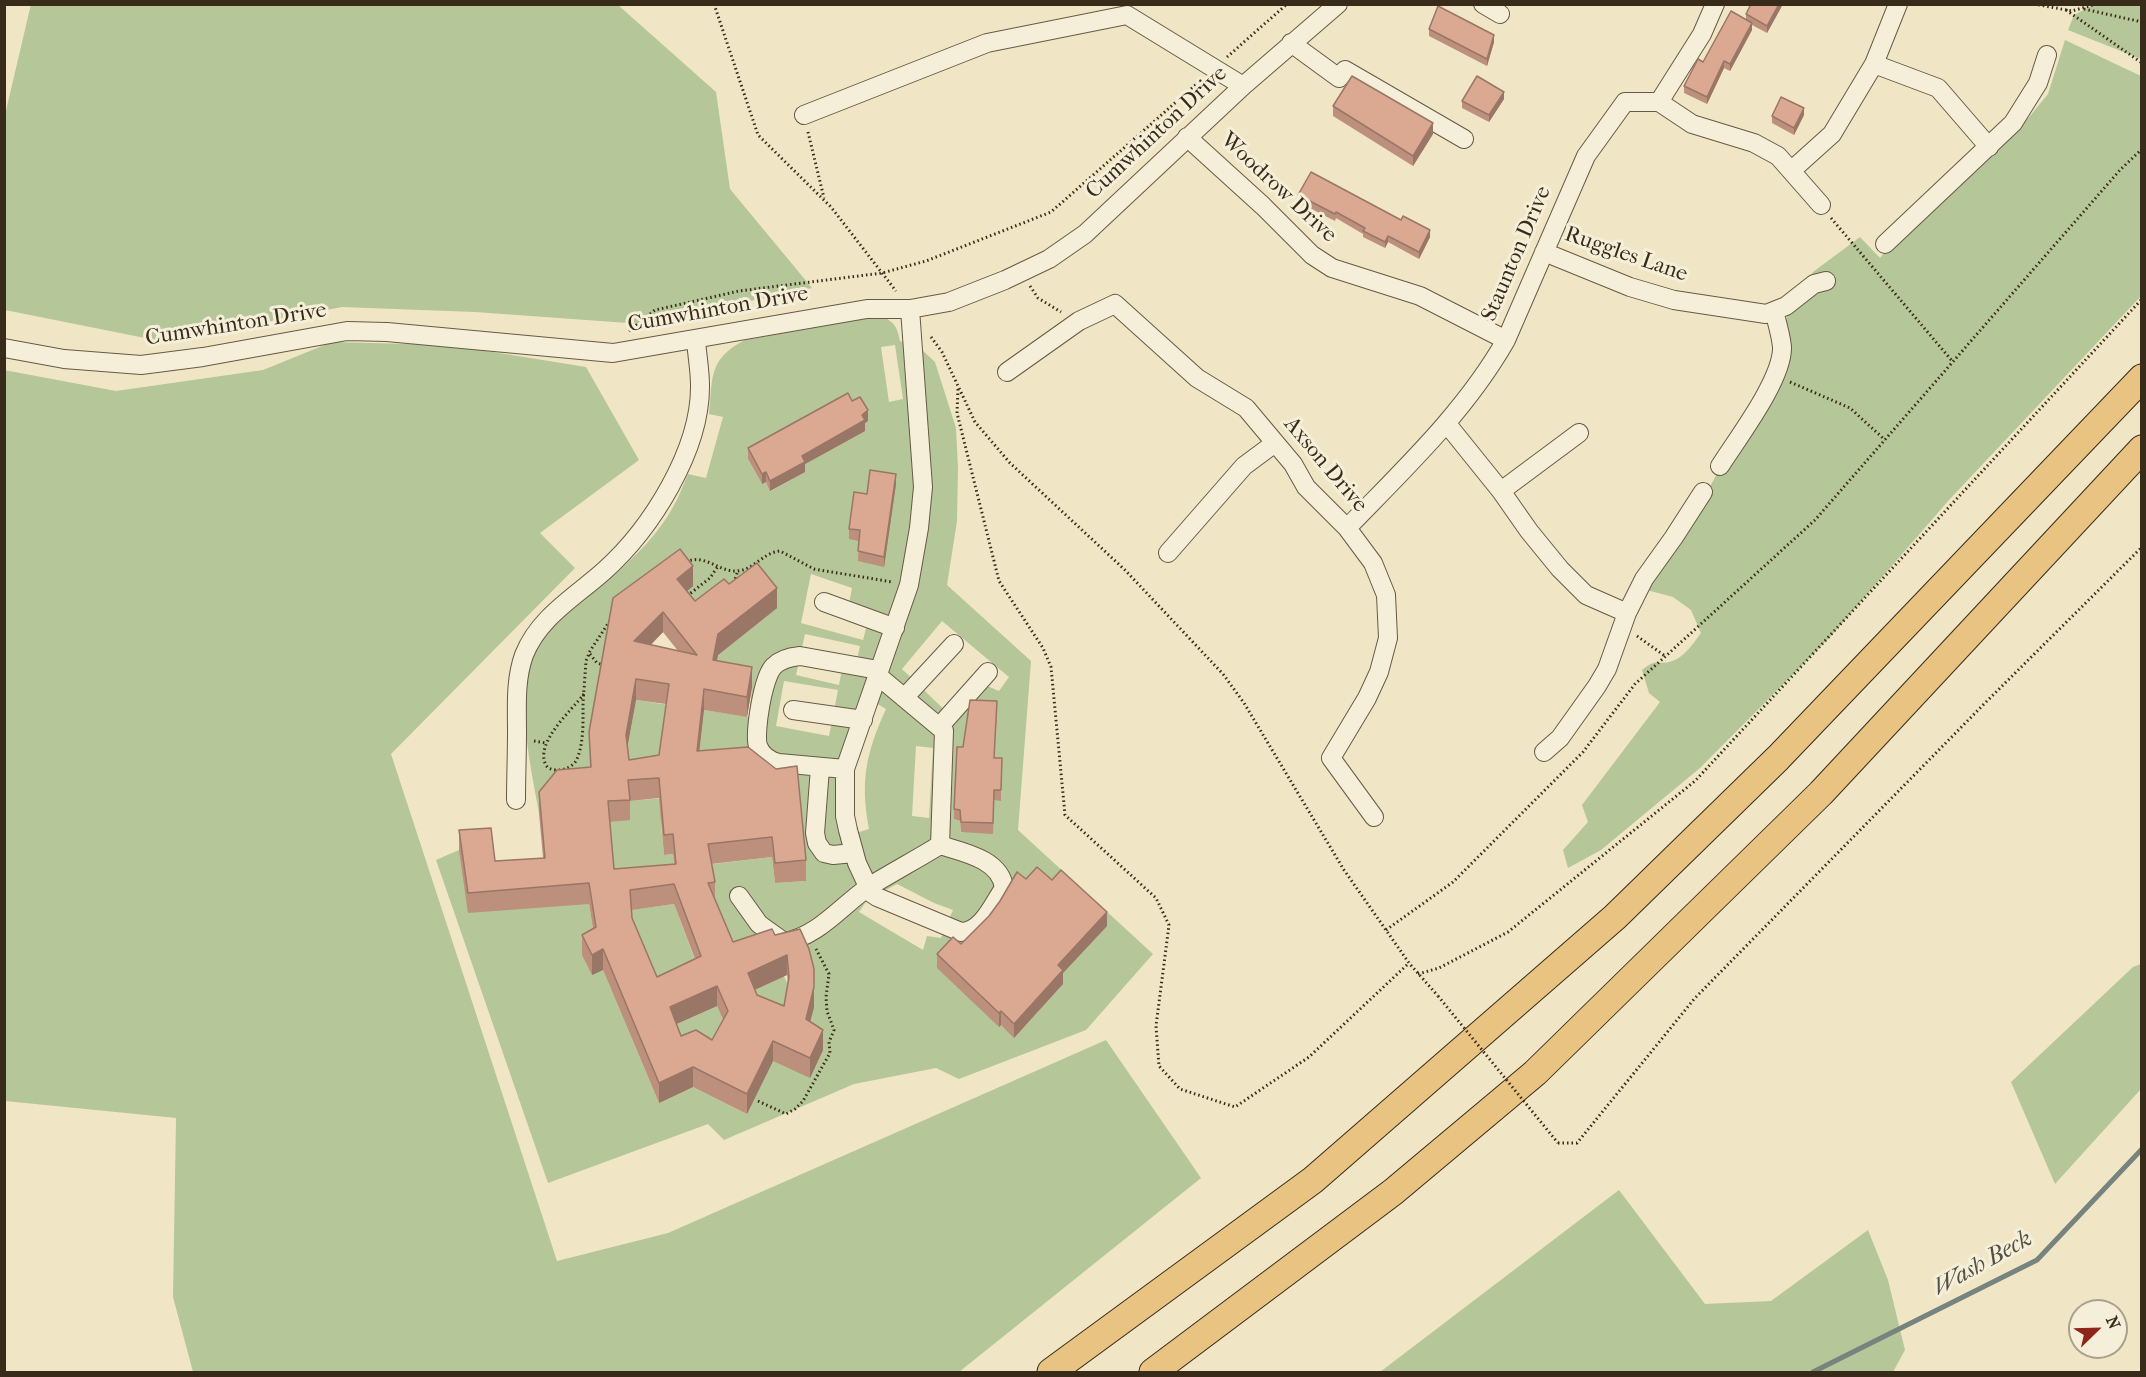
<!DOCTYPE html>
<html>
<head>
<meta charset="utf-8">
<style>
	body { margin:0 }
	#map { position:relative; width:2146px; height:1377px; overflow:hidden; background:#f0e6c5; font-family:"IM FELL French Canon",serif }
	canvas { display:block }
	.frame { position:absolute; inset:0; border:6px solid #392b1a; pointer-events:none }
	.north { position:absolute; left:2068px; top:1299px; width:60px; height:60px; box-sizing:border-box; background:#f5efd9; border:2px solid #aaa18d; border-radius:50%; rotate:67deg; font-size:16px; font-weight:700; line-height:24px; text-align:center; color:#392b1a }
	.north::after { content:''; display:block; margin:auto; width:21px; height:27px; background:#8f2418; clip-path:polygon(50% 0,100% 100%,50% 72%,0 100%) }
</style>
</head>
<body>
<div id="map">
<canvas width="2146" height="1377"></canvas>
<div class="frame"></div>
<div class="north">N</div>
</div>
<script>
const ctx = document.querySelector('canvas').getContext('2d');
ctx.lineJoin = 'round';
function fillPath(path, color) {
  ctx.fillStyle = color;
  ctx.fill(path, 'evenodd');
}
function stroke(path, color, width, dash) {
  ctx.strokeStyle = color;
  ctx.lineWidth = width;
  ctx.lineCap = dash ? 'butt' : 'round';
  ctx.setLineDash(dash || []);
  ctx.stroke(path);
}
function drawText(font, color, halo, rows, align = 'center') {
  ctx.font = font + ' "IM FELL French Canon",serif';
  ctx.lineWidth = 6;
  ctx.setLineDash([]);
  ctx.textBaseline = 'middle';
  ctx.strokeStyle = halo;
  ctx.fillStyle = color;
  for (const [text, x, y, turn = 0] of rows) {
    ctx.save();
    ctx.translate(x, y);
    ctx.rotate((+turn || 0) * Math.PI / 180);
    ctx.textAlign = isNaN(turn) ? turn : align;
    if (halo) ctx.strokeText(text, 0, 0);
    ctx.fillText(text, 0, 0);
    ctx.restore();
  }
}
const green = new Path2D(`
	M31,4L618,5L716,92L730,189L812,288L642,324L475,312L342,307L165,342L5,310V115Z
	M2093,5H2141V59L2068,30L2074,15Z
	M2065,40L2141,76V296L1949,500L1830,637L1700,768L1601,850L1568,868L1563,850L1588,822L1582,805L1660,702L1649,693L1642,670C1658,658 1654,665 1669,662C1683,659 1693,644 1701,633L1691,610L1673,597L1639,588L1694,517L1732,445L1758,416L1787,317L1813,272L1860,237L1880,258L1888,248L2013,135L2030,116L2048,94Z
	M881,316C895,322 897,327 900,341L921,349L935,362L956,428L958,468L957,521L947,585L1031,661L1018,830L1153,954L1086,1030L959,1079L936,1068L854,1084L724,1140L708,1124L548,1183L436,860L459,850L589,904L596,948L603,970L659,1103L693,1087L747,1114L731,1068L810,1024C815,1005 813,989 809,969L733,963L708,903L705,865L772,857L775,883L805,881L697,772L704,710L749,717L752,687L713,680L718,655L713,608L677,600L680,569L591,787L539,813C531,770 517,705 529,663C542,621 583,603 613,576C635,557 659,533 673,507C679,497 683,485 688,474L706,478L723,417L709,414C713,377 708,359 745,340ZM895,345L903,399L889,402L881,347ZM748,459L805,472L771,491L766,482L762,484ZM811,574L852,588L849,604L870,613L863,640L801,623ZM942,621L1009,677L999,691L987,686L956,721L902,669ZM805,634L860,646L857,660L844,658L839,685L796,675ZM784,681L838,690L829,736L776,726ZM876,703L886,709C866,753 860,781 869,829L856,833L850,790L862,733ZM916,746L933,748L929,818L912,816ZM1002,769L1001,800H994L961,833L960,821L954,819ZM897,884L934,903L953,910L941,938L927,936L923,950L859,912L867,900ZM999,916L1063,984L1015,1037L1001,1025Z
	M332,342L450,345L586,367L639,460L540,533L575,568L391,754L557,1261L668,1233L1106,1040L1201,1178L959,1372H193L173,1297L176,1118L5,1101L4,370L116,391L263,370Z
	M636,700L669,705L659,776L629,780L626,755Z
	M665,798L661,825L664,855L673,854L676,884L614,890L608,822L628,801Z
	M674,904L701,976L657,997L632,939L630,910Z
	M2141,964V1089L2055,1184L2011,1082L2133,967Z
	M784,976L788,985L787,1011L748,993Z
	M717,1006L728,1032L696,1051L670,1027Z
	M1619,1190L1705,1304L1771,1301L1868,1230L1888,1280L1905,1350L1893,1372H1380Z`);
const stream = new Path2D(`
	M1813,1372L2037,1260L2142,1149`);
const path = new Path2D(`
	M714,4L758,135L831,207L896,291
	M2034,4L2072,11L2096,4
	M2084,9L2142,22
	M2066,10L2142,63
	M1227,57L1287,4
	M808,132L824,198
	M1831,218L1953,362
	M1030,286L1038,298L1061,312
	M629,331L655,310L739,291L882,273L926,261L1051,212L1200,81
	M931,337L942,352L975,422L1010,463L1125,570L1223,674L1244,703L1344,870L1409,963L1438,996
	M1790,382L1850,408L1885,440
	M958,389L957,413L999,581L1043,648L1051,667L1065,815L1156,898L1169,925L1156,1026L1159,1066L1180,1089L1235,1107L1309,1057L1409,963
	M686,562C705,553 718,572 737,571C754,570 762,553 780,551L814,569L892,582
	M734,583L738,570
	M687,596L710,578L718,566
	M1637,636L1665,656
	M590,654L597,663L604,665
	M584,694C572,710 534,743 546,765C548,769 553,770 558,770C565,770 574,766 577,759C584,742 583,721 583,703C584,689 585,675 586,661L590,651L611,619
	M534,741L546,743
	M1386,930L1453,882L1583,752L1635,684L1815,520L2120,170L2142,149
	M1418,974L1439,968L1508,932L1695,781L2142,299
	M758,1101L786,1114L795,1109L803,1101L830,1053L829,1042L834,1030L827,1011L826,997L829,974L816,949
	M1558,1143H1577L1695,998L1987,701L2142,547`);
const minor = new Path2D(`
	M1483,4L1500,14
	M1291,43L1339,78L1345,70L1464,139
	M1874,64L1938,88L1989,147
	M1659,102L1692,124L1754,143L1778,156L1821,205
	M804,115L987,43L1127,15L1243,86
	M1187,137L1263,206L1312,255L1332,268L1420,296L1506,340
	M1792,170L1832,134L1874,64L1898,4
	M1885,244L2013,123L2038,83L2047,55
	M1544,252L1630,287L1674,300L1766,314L1786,306L1814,284L1826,281
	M4,348L64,359L141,365L203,357L347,331L387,332L613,353L867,309H910L949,302L1005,280L1049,259L1085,234L1243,86L1338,4
	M1007,372L1079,321L1115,304L1197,378L1246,408L1293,464L1306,487L1347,528L1373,563L1386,595L1388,638L1379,672L1367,698L1331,758L1374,817
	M1447,424L1501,491L1529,531L1560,569L1586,595L1627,613
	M1720,466C1737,439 1783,379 1782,347C1781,336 1777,322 1774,311
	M1501,491L1579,433
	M1347,528C1404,469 1465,412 1506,340L1586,156L1625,102H1659L1702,34L1715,4
	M1168,553L1244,466L1275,443
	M824,602L895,628
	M877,675L944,731L940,845
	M904,698L954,644
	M793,710L863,720
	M939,727L988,672
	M1544,752L1560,738L1597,686L1607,669L1627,613L1644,579L1674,537L1703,492
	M820,768L815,833L817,843L824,853L833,855L854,853
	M845,769L779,763C770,761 762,756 758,746C754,733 763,676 774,666C781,659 790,657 800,656L878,670
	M516,800C516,777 517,755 517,732C517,706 515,680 524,655C539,617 575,597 604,571C651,529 701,450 700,385C700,370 697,355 696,340
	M739,896L759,924L784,942C818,937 843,904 870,886C893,872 917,859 940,845C962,852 1001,859 1004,888C993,904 982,932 961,932L877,897L871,893L857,863L848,830L845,816V769L909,585L919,528L923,487L910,309`);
const highway = new Path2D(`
	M1051,1372L1313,1180L1615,917L1778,758L2142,378
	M1153,1372L1393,1192L1535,1073L1821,793L2142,449`);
const pathBridge = new Path2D(`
	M1438,996L1558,1143`);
const wall = new Path2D(`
	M1783,4L1767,33L1752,25V30L1730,71L1724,68L1707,104L1684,93V86L1703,62L1746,19V14Z
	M1429,29L1494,42L1487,66L1429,36Z
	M1504,99L1489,122L1462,108V101Z
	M1333,106L1433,134L1413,166L1333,116Z
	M1804,115L1794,135L1772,123V116Z
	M1298,195L1430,237L1419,259L1388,242L1385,248L1363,237V234L1336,218L1335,221L1298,202Z
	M852,401L868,421L865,423V431L805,464V472L770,491L766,482L762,484L748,459V448Z
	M896,484L884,567L858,561L859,541L849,539V529L867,494Z
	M729,584L777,608L718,655L717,660L752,687L747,717L704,710L699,751L806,860V881L775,883L772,857L711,864L715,882V899L733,942L775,935L814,1007L810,1022L823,1050L810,1078L773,1061L747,1114L693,1087L659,1103L603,970L592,975L582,955V935L593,929L589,904L468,913L459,850V830L495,861L543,858L539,813V792L590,767L589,732L613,598L693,586L687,591L695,601ZM663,632L678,651L651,645ZM636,700L666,704L659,755L629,760L627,748ZM659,798L664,855L673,854L674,864L614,869L609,822L630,820V801ZM674,904L695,959L657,977L632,918V910ZM787,975L788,985L784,1006L757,995L754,990ZM717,1006L723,1020L712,1040L681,1036L676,1024Z
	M997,711L994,758H1002L1001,801L994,800L993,834L961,832L960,821L954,819V809L963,747Z
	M1026,879L1052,880L1107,926L1063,973V984L1014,1038L1001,1025L999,1027L937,968V954L961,944Z`);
const shadedWall = new Path2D(`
	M1779,4H1783L1767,33V26Z
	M1752,23V30L1730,71V64Z
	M1494,35V42L1487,66V59Z
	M1724,61V68L1707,104V97Z
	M1504,92V99L1489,122V115Z
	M1804,108V115L1794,135V128Z
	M1433,123V134L1413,166V156Z
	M1430,230V237L1419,259V252Z
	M1388,236V242L1385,248V242Z
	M868,410V421L865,423V431L805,464V472L770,491V481L802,456L862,415Z
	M766,472V482L762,484V474Z
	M896,474V484L884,567V557Z
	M693,566V586L677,600V579Z
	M777,588V608L718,655L713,680V660L718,634Z
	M663,612V632L634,661V641Z
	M752,667V687L747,717V697Z
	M636,679V700L626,755V735Z
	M704,689V710L697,772V751Z
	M1107,912V926L1063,973V984L1014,1038V1024L1058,965Z
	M603,949V970L592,975V955Z
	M787,955V975L748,993V973Z
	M717,986V1006L670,1027V1007Z
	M814,987V1007L806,1039V1019Z
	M1001,1011V1025L999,1027V1013Z
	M823,1030V1050L810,1078V1058Z
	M773,1041V1061L747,1114V1094Z
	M693,1067V1087L659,1103V1083Z`);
const building = new Path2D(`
	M1751,4H1779L1767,26L1746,14Z
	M1438,6L1494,35L1487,59L1429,29Z
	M1731,11L1752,23L1730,64L1724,61L1707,97L1684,86L1698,59L1703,62Z
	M1352,76L1433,123L1413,156L1333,106Z
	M1477,76L1504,92L1489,115L1462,101Z
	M1781,97L1804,108L1794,128L1772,116Z
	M1311,172L1401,220L1403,216L1430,230L1419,252L1388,236L1385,242L1363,231L1365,228L1336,212L1335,214L1298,195Z
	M848,393L852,401L860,397L868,410L862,415L865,420L802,456L805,462L770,481L766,472L762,474L748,448Z
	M870,470L896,474L884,557L858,551L860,530L849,529L854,492L867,494Z
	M680,549L693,566L677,579L695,601L724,579L729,584L757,563L777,588L718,634L713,660L752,667L747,697L704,689L697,751L748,747L776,769L797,766L806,860L775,863L772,837L708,844L715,882L708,883L733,942L772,929L775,935L800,929L809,949L814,969V987L806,1019L823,1030L810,1058L773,1041L747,1094L693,1067L659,1083L603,949L592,955L582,935L596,927L589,883L468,893L459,830L491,828L495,861L545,858L539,792L557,770L591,767L589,732L613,598ZM663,612L697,655L634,641ZM636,679L669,684L659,755L629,760L626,735ZM659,778L664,835L673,834L676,864L614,869L608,801L630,800L628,780ZM674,884L701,956L657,977L632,918L630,890ZM787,955L789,977L784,1006L757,995L748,973ZM717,986L728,1011L712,1040L696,1030L681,1036L670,1007Z
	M970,700L997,701L994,758H1002L1001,790H994L993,823L961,822L960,810L954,809L957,747H963Z
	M1037,867L1052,880L1061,870L1107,912L1058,965L1063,970L1014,1024L1001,1011L999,1013L937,954L953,937L961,944L989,916L1000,901L1017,872L1026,879Z`);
const streetNames = [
	["Cumwhinton Drive",1157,133,-43],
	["Woodrow Drive",1278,188,43],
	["Staunton Drive",1517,254,-67],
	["Ruggles Lane",1626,255,19],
	["Cumwhinton Drive",718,310,-10],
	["Cumwhinton Drive",236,325,-9],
	["Axson Drive",1325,465,50]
];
const waterNames = [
	["Wash Beck",1983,1264,-29]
];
fillPath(green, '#b5c698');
stroke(stream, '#77837e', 5);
stroke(minor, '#675a45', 20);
stroke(highway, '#392b1a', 29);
stroke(path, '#392b1a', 3, [1.5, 3]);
stroke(minor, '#f5efd9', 18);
stroke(highway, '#e8c382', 27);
stroke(pathBridge, '#392b1a', 3, [1.5, 3]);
fillPath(wall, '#bc907d');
fillPath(shadedWall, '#997666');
fillPath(building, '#dba891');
stroke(building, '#997666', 1.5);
drawText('22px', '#392b1a', '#f5efd9', streetNames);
drawText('italic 24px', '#535044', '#f5efd9', waterNames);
</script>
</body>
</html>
